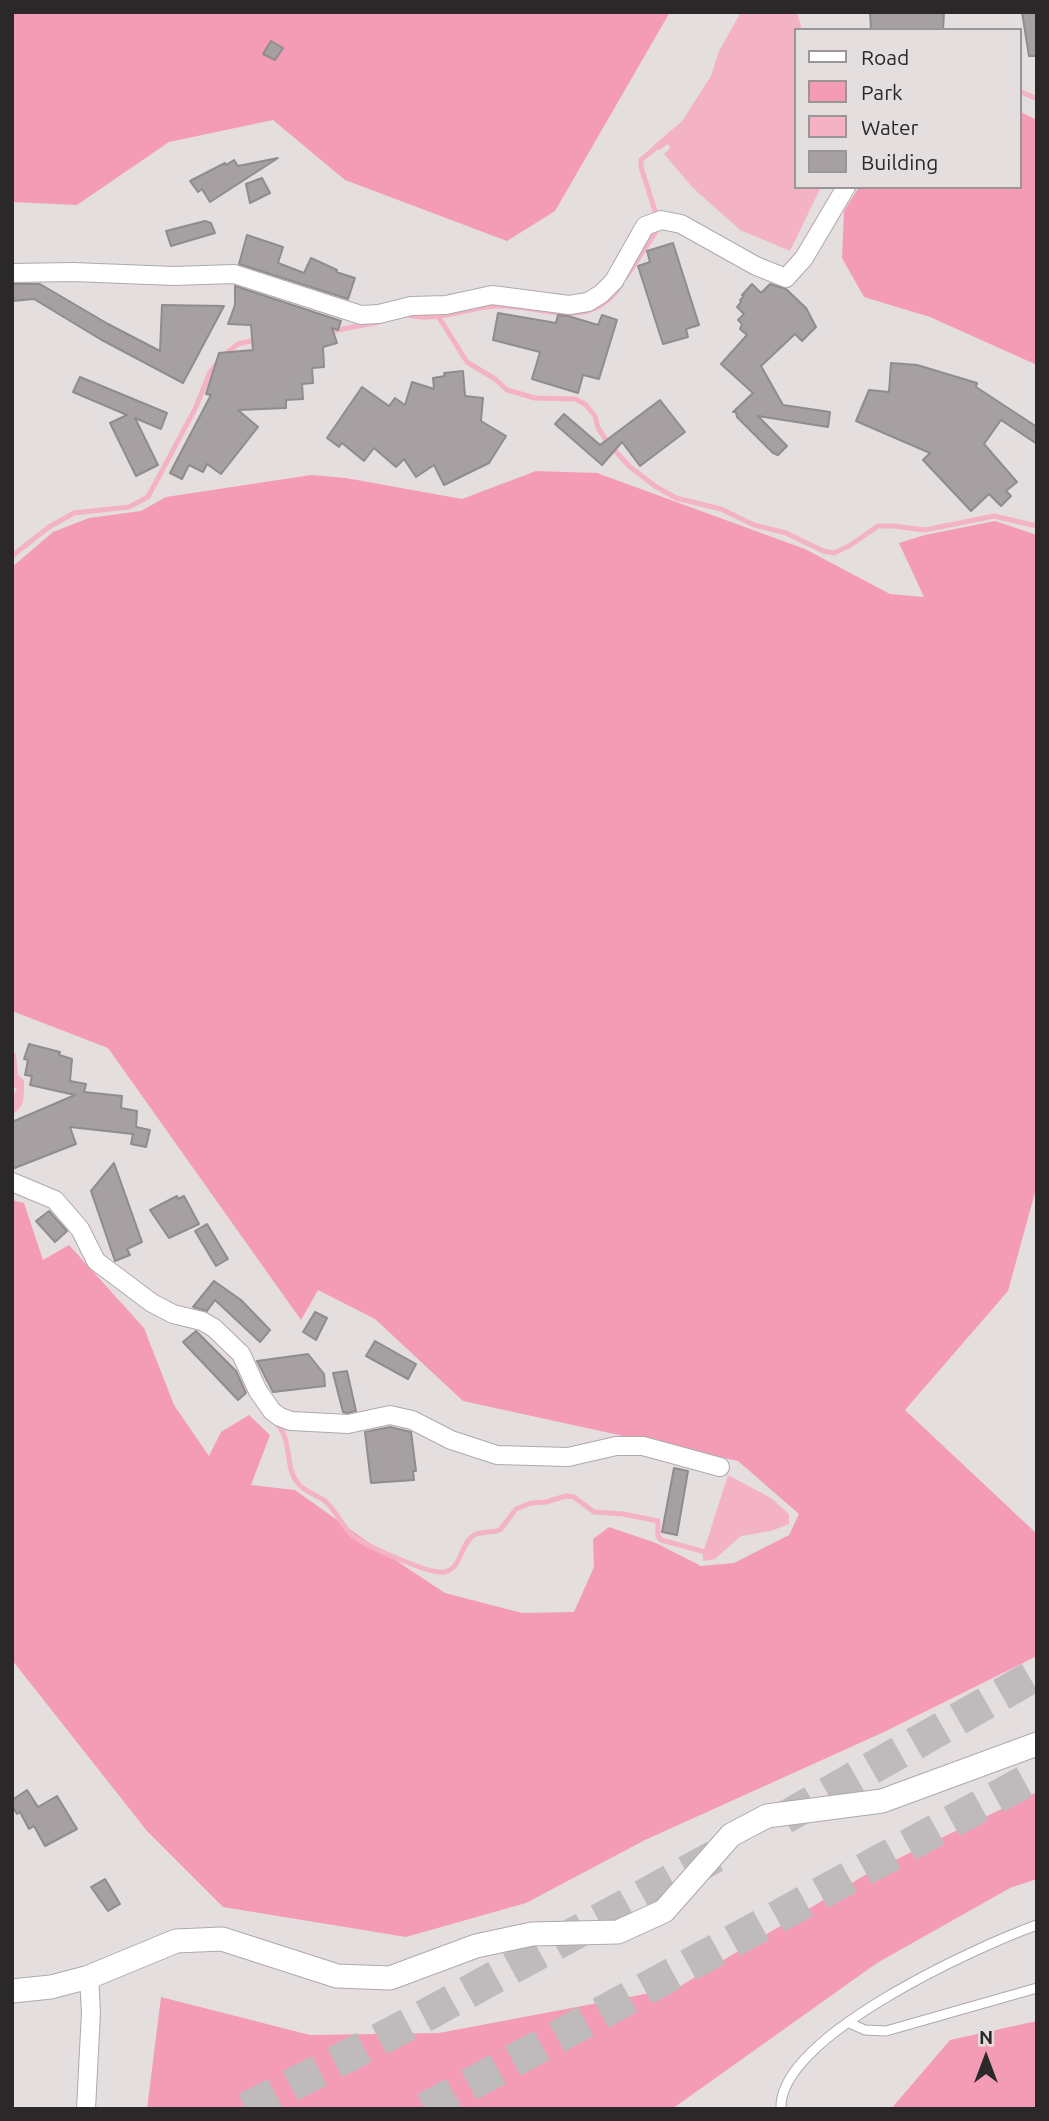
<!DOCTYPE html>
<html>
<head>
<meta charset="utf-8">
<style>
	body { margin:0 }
	#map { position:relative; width:1049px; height:2121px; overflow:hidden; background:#e4dedf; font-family:Ubuntu,sans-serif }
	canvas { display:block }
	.frame { position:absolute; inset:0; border:14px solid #2b2829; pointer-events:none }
	.legend { position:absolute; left:794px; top:28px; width:228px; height:161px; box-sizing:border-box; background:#e4dedf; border:2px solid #9a9596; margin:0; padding:9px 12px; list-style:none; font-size:21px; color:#2b2829 }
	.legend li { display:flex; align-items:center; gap:14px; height:35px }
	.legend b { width:35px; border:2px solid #9a9596 }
	.north { position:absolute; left:951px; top:2023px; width:70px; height:70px; -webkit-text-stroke:5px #e4dedf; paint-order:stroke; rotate:0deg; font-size:19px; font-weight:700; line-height:28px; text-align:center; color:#2b2829 }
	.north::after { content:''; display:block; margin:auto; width:24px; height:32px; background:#2b2829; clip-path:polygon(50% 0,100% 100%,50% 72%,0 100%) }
</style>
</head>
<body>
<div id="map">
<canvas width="1049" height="2121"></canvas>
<div class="frame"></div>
<ul class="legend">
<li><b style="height:9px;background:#fff"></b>Road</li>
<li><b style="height:19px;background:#f49cb5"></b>Park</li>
<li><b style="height:19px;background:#f4b3c5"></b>Water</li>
<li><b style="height:19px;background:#a6a0a2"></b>Building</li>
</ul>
<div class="north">N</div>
</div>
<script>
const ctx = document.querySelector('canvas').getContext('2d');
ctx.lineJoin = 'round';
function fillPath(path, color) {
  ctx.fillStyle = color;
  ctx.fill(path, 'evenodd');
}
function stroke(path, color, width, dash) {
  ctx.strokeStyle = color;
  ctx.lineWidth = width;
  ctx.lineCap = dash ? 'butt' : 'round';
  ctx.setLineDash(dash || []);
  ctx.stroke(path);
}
const green = new Path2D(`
	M12,12H670L555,211L507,241L345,180L273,120L169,142L77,205L12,202Z
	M1019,111L1037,120V365L930,317L864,297L842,258L844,211L859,187H1019Z
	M536,471L597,473L805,549L890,594L924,597L899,543L925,535L995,521L1037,535V1185L1008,1291L905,1410L1037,1534V1656L884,1732L645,1840L526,1903L406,1937L223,1907L147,1831L12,1660V1200L24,1203L43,1260L69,1245L144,1328L174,1405L209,1456L221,1432L249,1415L270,1435L251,1485L295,1490L368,1542L445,1593L522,1613L574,1612L594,1567L593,1539L609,1527L656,1543L701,1566L734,1563L789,1535L799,1514L738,1461L463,1401L375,1319L318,1290L301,1320L108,1048L12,1011V567L53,532L89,518L141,511L166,497L311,475L346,478L462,499Z
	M1037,1792V1879L1010,1888L877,1963L672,2109H147L161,1997L310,2035L439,2033L677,1988L870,1872Z
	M1037,2021V2109H891L950,2040Z`);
const water = new Path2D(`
	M741,12H797L802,30H795V187H821L790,251L740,230L693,188L664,154L670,148L668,144L659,150L654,145L682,121L711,76L719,51Z
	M12,1050L16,1054L18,1075L24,1080C24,1093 26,1108 12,1114V1096L17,1090L15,1087L12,1090Z
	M728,1475L771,1498L789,1514V1524L771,1531L741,1536L715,1559L703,1561V1553Z`);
const stream = new Path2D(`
	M1019,91L1037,99
	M657,217L641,167V160L660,144
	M626,277L659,227
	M405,315C412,315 419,318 427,317C450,317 473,307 496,306C542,304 588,334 621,285
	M438,316L467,362L495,379L507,390L535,398L575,399L585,404L595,416L598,428L609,444L630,467L655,486L676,498L721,509L754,525L786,533L823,551L834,553L849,546L878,526H893L925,530L994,516L1037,526
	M327,332L379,322
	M224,355L238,344L259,339
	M12,556L49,527L74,513L129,507L148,497L196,407L210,372L218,362
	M275,1422C293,1437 284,1466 297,1482C304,1492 315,1494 324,1500C335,1509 341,1524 351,1534C362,1545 431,1575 445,1572C462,1568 460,1544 474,1535C482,1531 492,1533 500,1530L516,1509L531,1503L546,1502L566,1496L574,1497L594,1512L623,1514L658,1521V1536L661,1540L709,1553`);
const building = new Path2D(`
	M870,12H944L943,30H871Z
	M1022,12H1037V56H1029Z
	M271,41L283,48L275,60L263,54Z
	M278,158L210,202L202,189L198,192L190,181L225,163L226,165L234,160L238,166Z
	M262,178L270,193L250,203L246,184Z
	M205,221L211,223L215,233L171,246L166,231Z
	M247,235L283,247L278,263L304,273L311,258L337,270L336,272L355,278L348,299L239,264Z
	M673,243L699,325L686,329L688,337L663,344L638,266L650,262L647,251Z
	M12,284H40L108,324L160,351L162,305L224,306L183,383L100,339L34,299L12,301Z
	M752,284L761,293L770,284L786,289L806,308L816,327L802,341L795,334L761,366L783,405L830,412L828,427L758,416L787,446L778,455L773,453L737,417L736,412H733L753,393L721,364L747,335L740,329L742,324L738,320L744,314L737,307L741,302L740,300L744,296L742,295Z
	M235,286L341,321L338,330L332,328L337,343L323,347L324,367L312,368L313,383L302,384L303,399L286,400V408L238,410L258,427L221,474L207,464L203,472L189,465L182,479L170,473L211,395L206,394L219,353L253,350L251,325L228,324L235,305Z
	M498,313L556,323L558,315L568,316L598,325L602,315L617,320L599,379L583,375L578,393L532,379L540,352L493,340Z
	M891,363L917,365L977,383L976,387L1037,427V444L1001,420L984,444L1017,482L1006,491L1011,496L1001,506L989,494L971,511L923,460L930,453L856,421L869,390L889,392Z
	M463,371L465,396L483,398L481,421L506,436L489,463L444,485L434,465L416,477L404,459L396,467L374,448L364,461L342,443L339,447L327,438L362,387L389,406L395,398L405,405L412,382L434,389L433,378L445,376L444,373Z
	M80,377L167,413L161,429L135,418L158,465L136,476L110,423L127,415L73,392Z
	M660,400L685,432L640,466L622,442L602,465L555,424L564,414L600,445Z
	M29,1044L60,1052L59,1055L72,1059L70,1081L86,1084L84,1092L122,1096L121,1108L137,1111L136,1127L150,1130L146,1147L131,1144L133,1134L70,1127L76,1144L12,1169V1122L75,1095L30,1085L32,1076L25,1075L28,1060L24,1059Z
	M114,1163L142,1242L127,1249L130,1255L115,1261L91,1191Z
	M177,1196L178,1199L184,1196L199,1224L169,1238L150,1210Z
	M49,1211L67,1231L55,1242L36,1221Z
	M207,1224L228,1259L216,1266L195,1231Z
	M214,1281L241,1300L270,1330L260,1342L215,1300L207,1311L193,1307Z
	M315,1312L327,1318L316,1340L303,1332Z
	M196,1331L236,1371L246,1393L238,1400L183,1342Z
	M375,1341L416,1364L408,1379L366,1356Z
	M308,1354L324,1374L325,1386L273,1392L257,1361Z
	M347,1371L356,1411L347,1413L343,1412L333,1373Z
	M390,1427L411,1432L416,1471H413L414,1480L371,1483L365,1432Z
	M674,1468L688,1471L677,1535L662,1532Z
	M27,1790L38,1807L57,1796L77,1829L45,1846L34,1826L29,1829L20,1812L17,1814L12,1806V1800Z
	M105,1879L120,1904L108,1911L91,1887Z`);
const motorwayTunnel = new Path2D(`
	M784,1818L1037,1674
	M246,2109L428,2014L721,1853
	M425,2109L1037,1775`);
const service = new Path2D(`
	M849,2023L865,2030L886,2031L1037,1988
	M781,2109C777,2037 978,1946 1037,1925`);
const minor = new Path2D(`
	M12,273L73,272L174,276L234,274L361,315L379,314L411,306L446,305L492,295L569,305L588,302L601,294L614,281L645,226L661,220L681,224L756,266L786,278L804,258L846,187
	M12,1182L55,1200L80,1229L96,1261L152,1303L173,1314L202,1321L214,1328L241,1354L258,1391L272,1411L280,1417L291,1421L348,1424L390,1415L412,1420L451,1440L497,1455L568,1457L616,1446H643L720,1467
	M86,2109L91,2012L89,1977`);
const tertiary = new Path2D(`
	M12,1991L51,1987L89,1977L176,1941L222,1939L337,1976L390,1978L476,1946L532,1934L618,1932L664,1911L731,1835L767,1816L882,1801L1037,1744`);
fillPath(green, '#f49cb5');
fillPath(water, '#f4b3c5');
stroke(stream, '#f4b3c5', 5);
fillPath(building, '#a6a0a2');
stroke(building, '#908b8c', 2);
stroke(motorwayTunnel, '#bfbabb', 33, [33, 17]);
stroke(service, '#afa9ab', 11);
stroke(minor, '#afa9ab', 20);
stroke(tertiary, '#afa9ab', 25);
stroke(service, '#fff', 9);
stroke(minor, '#fff', 18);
stroke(tertiary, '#fff', 23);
</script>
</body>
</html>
